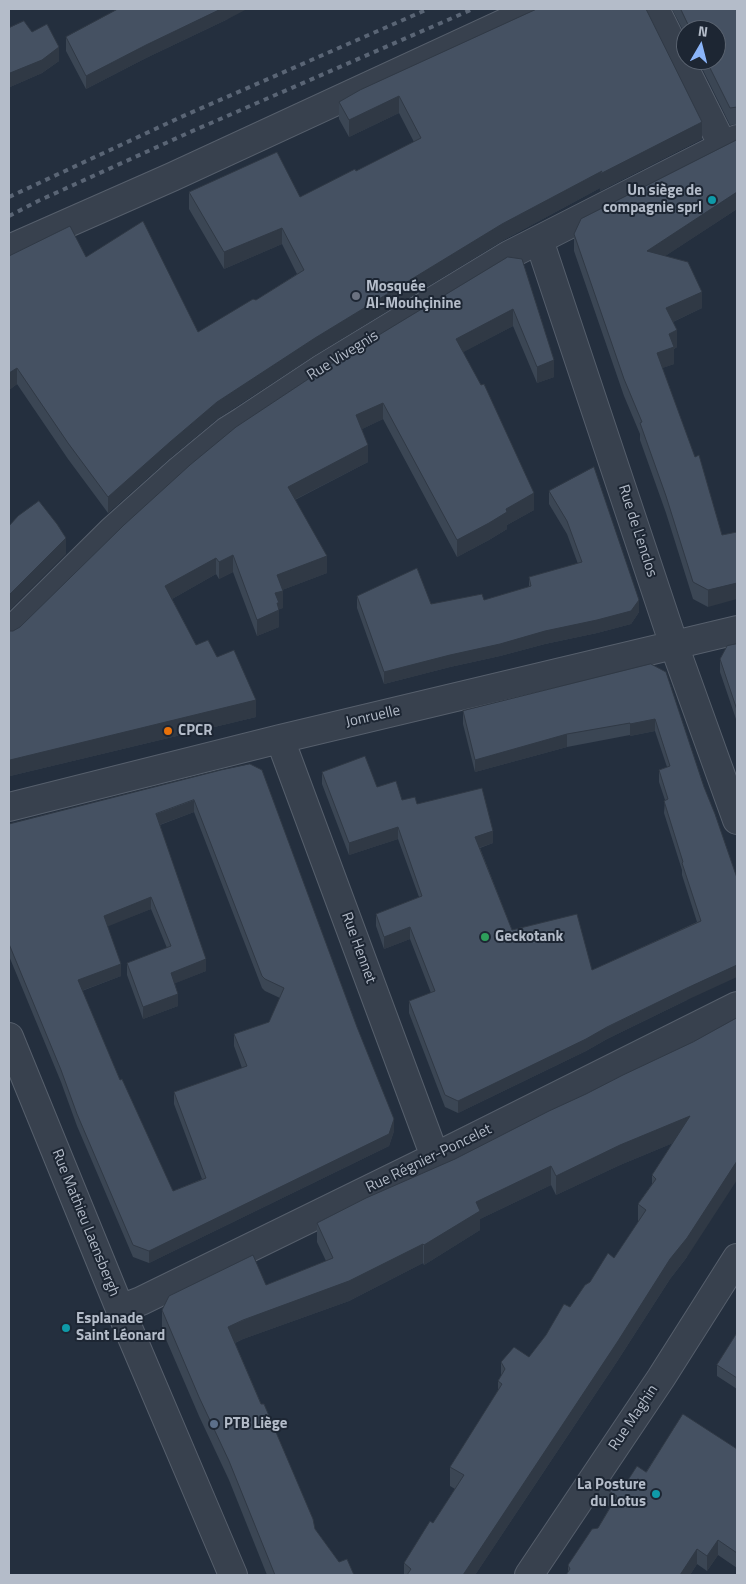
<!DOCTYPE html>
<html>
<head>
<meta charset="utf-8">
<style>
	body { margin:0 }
	#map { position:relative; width:746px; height:1584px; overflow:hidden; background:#242f3e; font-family:"Titillium Web",sans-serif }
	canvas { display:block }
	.frame { position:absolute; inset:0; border:10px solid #b4bcc9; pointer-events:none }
	.north { position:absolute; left:676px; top:20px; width:50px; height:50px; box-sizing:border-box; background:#1d2633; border:1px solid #59626f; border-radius:50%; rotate:8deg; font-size:14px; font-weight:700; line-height:20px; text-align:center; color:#b4bcc9 }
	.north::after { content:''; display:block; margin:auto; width:18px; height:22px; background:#8ab4f8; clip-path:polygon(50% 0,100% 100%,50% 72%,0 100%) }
</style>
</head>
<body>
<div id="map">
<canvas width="746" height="1584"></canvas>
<div class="frame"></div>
<div class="north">N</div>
</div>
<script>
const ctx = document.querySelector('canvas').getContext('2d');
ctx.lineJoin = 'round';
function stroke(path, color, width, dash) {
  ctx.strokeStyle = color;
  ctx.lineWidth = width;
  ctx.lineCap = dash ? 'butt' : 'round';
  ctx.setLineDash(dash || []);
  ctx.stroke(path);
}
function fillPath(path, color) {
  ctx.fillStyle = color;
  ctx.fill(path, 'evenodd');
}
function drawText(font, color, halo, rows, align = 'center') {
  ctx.font = font + ' "Titillium Web",sans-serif';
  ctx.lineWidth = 4;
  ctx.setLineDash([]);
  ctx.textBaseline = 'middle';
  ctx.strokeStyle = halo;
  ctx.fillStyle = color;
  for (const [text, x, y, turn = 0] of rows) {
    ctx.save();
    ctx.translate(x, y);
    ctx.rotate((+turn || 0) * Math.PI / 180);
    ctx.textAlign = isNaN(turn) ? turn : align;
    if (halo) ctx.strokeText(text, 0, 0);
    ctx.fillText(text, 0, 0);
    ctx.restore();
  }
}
const street = new Path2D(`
	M655,9L723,146
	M539,240L674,645L737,820
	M9,249L172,177L535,9
	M9,633L112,531L180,470L227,431L243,421L323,368L509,255L737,139
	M280,739L435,1157
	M9,807L280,739L737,630
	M9,1037L120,1309L233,1575
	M120,1309L141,1301L435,1157L737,1006
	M529,1575L661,1378L737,1258`);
const rail = new Path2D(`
	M9,197L181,117L428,9
	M9,216L38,201L188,133L473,9`);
const wall = new Path2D(`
	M672,9H737V124L730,125L698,60H716V30H686V36Z
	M228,19L146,58L86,89L66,51V37Z
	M9,28L32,32L59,61L42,73L10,87L9,86Z
	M360,90L702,139L600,191V188L502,241L315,355L217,419L170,458L108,513L68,459L17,384L9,390V256L86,257L198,332L256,300L297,274L282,244L224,269L189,209V192L300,197L356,171L414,142L399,113L349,137L339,119V102Z
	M737,209L665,256L702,308L673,322L677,347L674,349V364L662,368L722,535L708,607L693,599L666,513L640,440V434L624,396L574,251V234Z
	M508,257L554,377L537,383L513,326L463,352L534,510L507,525V529L489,540L457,557L383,419L362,429L368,462L295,500L327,573L282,590L283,608L279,609V627L257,636L233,572L219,579L216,574L172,599L196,645L217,657L256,717L10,776H9V631H13L20,627Z
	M549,491L639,612L631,624L597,633L545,644L500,656L450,667L384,684L357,608V596L431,604L484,600L529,587V577L578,564L567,534L549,504Z
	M737,644V722L720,672V659Z
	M651,664L704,787L737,878L687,1000L607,1039L586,1051L458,1113L445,1107L409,1013V1001L431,993L410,939L384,949L376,926V914L419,897L398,839L349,855L322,784V772L377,787L402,800L417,804L493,843L480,848L512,930L592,970L697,922L682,875V870L664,813L665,800L659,782V770L667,767L655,731L630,736V735L567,747L475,772L463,724V711Z
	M221,770L394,1131L389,1146L149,1263L133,1257L77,1126L61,1082L9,956V824ZM194,812L262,988L265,991L280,998L269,1022L234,1034V1046L242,1068L174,1092V1104L202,1179L173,1191L120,1080L82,991L121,976L107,926L151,909L167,948L127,963V975L143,1019L178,1006L175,983L206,971L160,825Z
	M693,1042L687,1257L670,1279L618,1360L475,1575H404V1563L433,1523L455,1489L450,1486V1467L498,1391V1381L501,1376V1362L529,1357L590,1282L614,1258L638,1222V1204L652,1184V1175L673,1143L620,1165L556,1195L551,1185L480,1219V1230L424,1265L423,1263L349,1301L243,1339L235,1343L315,1529L339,1562L354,1575H267L229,1480L199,1416L162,1330V1310L266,1285L326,1261L317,1242V1223L455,1159Z
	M737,1333V1389L717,1376V1365Z
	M737,1449V1568L718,1555L707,1571L697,1564L690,1575H566L568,1572V1565L598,1528L610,1507L599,1500V1485L628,1480L646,1472Z`);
const shadedWall = new Path2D(`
	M221,9H247L228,19L146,58L86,89V76L146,45Z
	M59,47V61L42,73L10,87V73Z
	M399,96V113L349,137V120Z
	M702,122V139L600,191V188L502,241L315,355L217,419L170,458L108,513V497L170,442L217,402L315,338L502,224L602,171Z
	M737,192V209L647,268V251Z
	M282,228V244L224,269V252Z
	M702,292V308L666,325V308Z
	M513,309V326L456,356V339Z
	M677,330V347L674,349V364L657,370V353L669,334Z
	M554,360V377L537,383V367Z
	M17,368V384L9,390V373Z
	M383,403V419L356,432V415Z
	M368,445V462L288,503V487Z
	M534,493V510L507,525V529L489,540L457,557V540L506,509Z
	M66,538V554L9,611V595Z
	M233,555V572L219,579V562Z
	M327,556V573L277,592V575Z
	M216,558V574L165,603V586Z
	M737,583V599L708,607V590Z
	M283,591V608L279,609V627L257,636V620L275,593Z
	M639,600V612L631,624L597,633L545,644L500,656L450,667L384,684V672Z
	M256,700V717L10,776V760Z
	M655,719V731L630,736V724Z
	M567,734V747L475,772V760Z
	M194,800V812L156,826V814Z
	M398,827V839L349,855V843Z
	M493,831V843L475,849V837Z
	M151,897V909L104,928V916Z
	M410,927V939L384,949V937Z
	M206,959V971L171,985V973Z
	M121,964V976L78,992V980Z
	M737,965V977L687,1000L607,1039L586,1051L458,1113V1101L687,988Z
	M178,994V1006L143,1019V1007Z
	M690,1116V1136L620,1165L556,1195V1176L620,1145Z
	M394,1119V1131L389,1146L149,1263V1251Z
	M737,1161V1180L687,1257L670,1279L618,1360L475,1575H463L670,1259Z
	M551,1166V1185L480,1219V1230L424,1265V1245L476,1202Z
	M423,1244V1263L349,1301L243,1339L228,1346V1327Z
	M718,1540V1555L707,1571V1556Z
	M697,1549V1564L690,1575H680Z`);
const building = new Path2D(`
	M118,9H221L146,45L86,76L66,37Z
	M537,9H646L702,122L600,174L602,171L502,224L315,338L217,402L170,442L108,497L68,443L17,368L9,373V256L70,226L86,257L143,221L198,332L253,299L256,300L304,270L282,228L224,252L189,192L277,152L300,197L355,169L356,171L421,138L399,96L349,120L339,102L360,90Z
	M681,9H737V107L730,108L706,60H716V30H691Z
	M24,21L32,32L47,24L59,47L42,60L10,73H9V28Z
	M737,140V192L647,251L688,262L702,292L666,308L677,330L669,334L674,347L657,353L695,457L699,455L722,535L737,532V583L708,590L693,582L666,496L640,423L642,422L624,379L574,234L581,219Z
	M508,257L522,259L554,360L537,367L513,309L456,339L481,385L484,384L534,493L506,509L507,512L489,523L457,540L383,403L356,415L368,445L288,487L327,556L277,575L283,591L275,593L279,603H277L279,610L257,620L233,555L219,562L216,558L165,586L196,645L208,640L217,657L234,650L256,700L10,760L9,759V631H13L20,627L124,525L190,465L236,427L331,364Z
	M594,467L639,600L631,611L597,620L545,631L500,644L450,655L384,672L357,596L417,568L431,604L482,594L484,600L531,586L529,577L582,562L567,521L549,491Z
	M39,501L57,524L66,538L9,595V526L18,516Z
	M737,644V710L720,659L727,646Z
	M651,664L666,672L704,787L715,814L737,878V965L687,988L607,1027L586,1039L458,1101L445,1095L409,1001L435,991L410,927L384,937L376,914L422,896L398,827L349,843L322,772L365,756L377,787L396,781L402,800L415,797L417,804L482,788L493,831L475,837L512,930L577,914L592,970L701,921L682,863L683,862L664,801L668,799L659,770L670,766L655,719L630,724V723L567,734L475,760L463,711Z
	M250,764L262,770L357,1027L394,1119L389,1134L149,1251L133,1245L77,1114L61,1070L9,944V824L221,770ZM194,800L262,976L265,979L284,988L269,1022L234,1034L247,1066L174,1092L206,1178L173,1191L122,1079L120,1080L78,980L121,964L104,916L151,897L171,946L127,963L143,1007L178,994L171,973L206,959L156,814Z
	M737,1018V1161L687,1238L670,1259L618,1341L463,1575H407L411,1569L404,1563L430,1521L433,1523L464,1475L450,1467L502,1384L498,1381L505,1369L501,1362L514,1347L529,1357L546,1335L564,1304L570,1307L585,1285L590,1282L608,1253L614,1258L646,1210L638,1204L656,1179L652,1175L690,1116L620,1145L556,1176L551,1166L476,1202L480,1211L424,1245L423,1244L349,1281L243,1320L228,1327L261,1404H264L313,1519L315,1529L339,1562L347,1559L354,1575H275L229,1461L199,1397L162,1310L169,1296L253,1255L266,1285L333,1258L317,1223L366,1198L455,1159L549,1111L586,1094L623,1075L693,1042Z
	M737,1333V1378L717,1365Z
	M683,1414L737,1449V1553L718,1540L707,1556L697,1549L680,1575H566L570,1569L568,1565L592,1529L598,1528L617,1496L599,1485L628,1480L637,1466L646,1472Z`);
const markers = [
	[712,200,5,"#0f9aa8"],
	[356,296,5,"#6b7280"],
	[168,731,5,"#e8710a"],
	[485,937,5,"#2e9e5b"],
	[66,1328,5,"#0f9aa8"],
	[214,1424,5,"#5c6f8a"],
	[656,1494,5,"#0f9aa8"]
];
const poiNames = [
	["Un siège de",702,191,"right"],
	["compagnie sprl",702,208,"right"],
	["Mosquée",366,287],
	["Al-Mouhçinine",366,304],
	["CPCR",178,731],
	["Geckotank",495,937],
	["Esplanade",76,1319],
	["Saint Léonard",76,1336],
	["PTB Liège",224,1424],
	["La Posture",646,1485,"right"],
	["du Lotus",646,1502,"right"]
];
const streetNames = [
	["Rue Vivegnis",343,356,-32],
	["Rue de L'enclos",637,531,72],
	["Jonruelle",373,717,-13],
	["Rue Hennet",358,948,70],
	["Rue Régnier-Poncelet",429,1159,-26],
	["Rue Mathieu Laensbergh",85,1223,68],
	["Rue Maghin",634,1418,-56]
];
stroke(street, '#565f6c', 30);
stroke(street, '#38414e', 28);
stroke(rail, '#5a6575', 4, [5, 5]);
fillPath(wall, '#3b4654');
fillPath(shadedWall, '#303945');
fillPath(building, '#455162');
stroke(building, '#303945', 1);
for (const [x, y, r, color] of markers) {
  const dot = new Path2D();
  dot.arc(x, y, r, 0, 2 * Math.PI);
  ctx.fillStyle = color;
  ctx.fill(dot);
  stroke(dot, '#1d2633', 2);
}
drawText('bold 15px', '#b4bcc9', '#1d2633', poiNames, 'left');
drawText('15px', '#b4bcc9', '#1d2633', streetNames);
</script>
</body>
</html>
